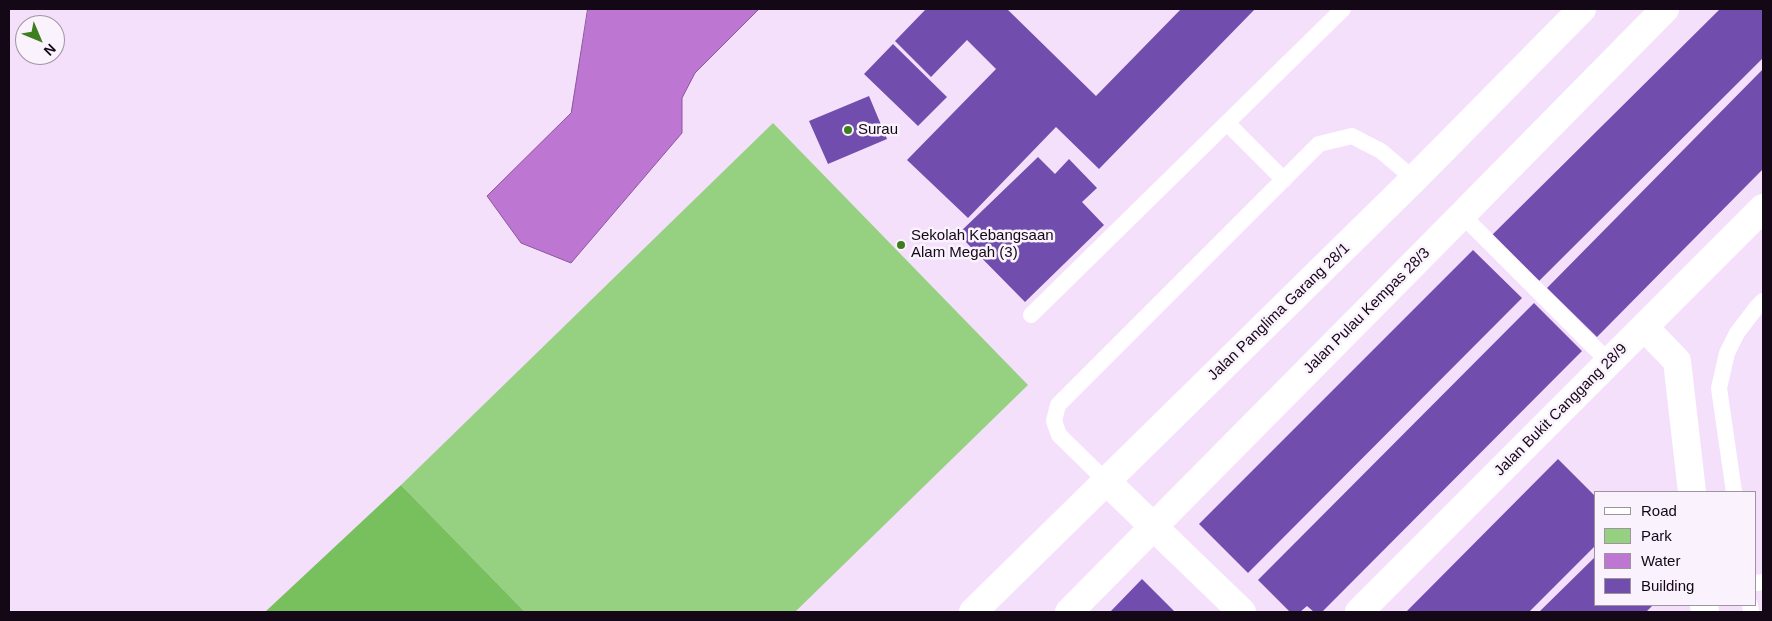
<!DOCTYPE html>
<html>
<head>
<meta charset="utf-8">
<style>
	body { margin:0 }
	#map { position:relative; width:1772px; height:621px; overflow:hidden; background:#f5e0fc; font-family:Arial,sans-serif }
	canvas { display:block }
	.frame { position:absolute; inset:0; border:10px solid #140817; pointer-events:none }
	.legend { position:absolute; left:1594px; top:491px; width:162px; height:115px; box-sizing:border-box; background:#faf2fc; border:1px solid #9e94a0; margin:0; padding:6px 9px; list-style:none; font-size:15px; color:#140817 }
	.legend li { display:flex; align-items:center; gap:10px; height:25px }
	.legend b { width:25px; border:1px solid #9e94a0 }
	.north { position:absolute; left:15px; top:15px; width:50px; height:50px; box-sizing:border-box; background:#faf2fc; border:1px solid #9e94a0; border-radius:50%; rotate:135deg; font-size:14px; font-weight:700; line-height:20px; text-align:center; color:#140817 }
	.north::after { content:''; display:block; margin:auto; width:18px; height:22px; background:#3d7e1f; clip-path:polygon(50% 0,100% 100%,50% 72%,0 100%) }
</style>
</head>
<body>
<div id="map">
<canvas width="1772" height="621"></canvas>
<div class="frame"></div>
<ul class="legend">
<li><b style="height:6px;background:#fff"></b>Road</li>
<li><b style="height:14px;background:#96d182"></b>Park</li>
<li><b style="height:14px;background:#bd77d3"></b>Water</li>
<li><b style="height:14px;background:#714dae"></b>Building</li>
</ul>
<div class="north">N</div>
</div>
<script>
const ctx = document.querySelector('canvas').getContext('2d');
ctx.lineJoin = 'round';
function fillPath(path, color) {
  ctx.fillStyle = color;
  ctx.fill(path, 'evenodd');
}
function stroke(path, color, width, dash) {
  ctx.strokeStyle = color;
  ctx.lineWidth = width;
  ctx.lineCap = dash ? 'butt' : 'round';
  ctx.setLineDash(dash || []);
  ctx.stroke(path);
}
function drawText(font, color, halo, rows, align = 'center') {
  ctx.font = font + ' Arial,sans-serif';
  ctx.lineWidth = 5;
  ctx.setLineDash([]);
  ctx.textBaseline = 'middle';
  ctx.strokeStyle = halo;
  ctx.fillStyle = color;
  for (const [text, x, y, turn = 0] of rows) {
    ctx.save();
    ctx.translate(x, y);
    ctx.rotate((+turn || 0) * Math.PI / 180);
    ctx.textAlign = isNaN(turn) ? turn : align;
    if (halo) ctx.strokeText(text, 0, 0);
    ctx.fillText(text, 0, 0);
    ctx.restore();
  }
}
const green = new Path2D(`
	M773,123L1028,385L795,612H525L401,485Z`);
const forest = new Path2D(`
	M401,485L525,612H265Z`);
const water = new Path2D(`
	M588,9H759L695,73L682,98V133L571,263L521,243L487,196L571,113Z`);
const building = new Path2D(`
	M926,9H1007L1096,96L1181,9H1255L1099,169L1056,127L968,218L907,160L996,69L967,40L931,77L895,41Z
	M1720,9H1763V58L1538,282L1492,235Z
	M893,44L947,97L918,126L864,74Z
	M1763,69V169L1597,337L1547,288Z
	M869,96L887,139L828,164L809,121Z
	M1038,157L1055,174L1069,159L1097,188L1082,202L1104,225L1025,302L958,234Z
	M1473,250L1522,298L1248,573L1199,524Z
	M1534,303L1582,351L1322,612H1314L1307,606L1300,612H1290L1258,580Z
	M1558,459L1596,497V545L1529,612H1406Z
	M1596,556V605H1653L1646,612H1539Z
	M1142,579L1175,612H1110Z`);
const service = new Path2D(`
	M1227,123L1284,180
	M1462,215L1609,362
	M1031,315L1343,9
	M1106,481L1059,435L1054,421L1058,405L1319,144L1352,136L1381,151L1414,179
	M1734,492L1719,388L1727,353L1737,333L1756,308L1763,301
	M1756,583L1763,582
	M1750,605L1751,612`);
const minor = new Path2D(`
	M1644,327L1677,361L1692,492
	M1106,481L1242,612
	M1704,605L1705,612
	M973,612L1414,179L1582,9
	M1069,612L1462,215L1665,9
	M1359,612L1763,208`);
const markers = [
	[848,130,5,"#3d7e1f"],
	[901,245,5,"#3d7e1f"]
];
const poiNames = [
	["Surau",858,130],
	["Sekolah Kebangsaan",911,236],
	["Alam Megah (3)",911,253]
];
const streetNames = [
	["Jalan Pulau Kempas 28/3",1367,311,-45],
	["Jalan Panglima Garang 28/1",1279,312,-44],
	["Jalan Bukit Canggang 28/9",1561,410,-45]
];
fillPath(green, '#96d182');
fillPath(forest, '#78bf5e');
fillPath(water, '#bd77d3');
stroke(water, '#8a569b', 1);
fillPath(building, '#714dae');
stroke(service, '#fff', 16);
stroke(minor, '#fff', 28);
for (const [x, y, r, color] of markers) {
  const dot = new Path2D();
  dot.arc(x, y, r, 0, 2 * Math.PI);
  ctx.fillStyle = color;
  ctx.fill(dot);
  stroke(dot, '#faf2fc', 2);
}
drawText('15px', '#140817', '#faf2fc', poiNames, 'left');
drawText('15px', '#140817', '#faf2fc', streetNames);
</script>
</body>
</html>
